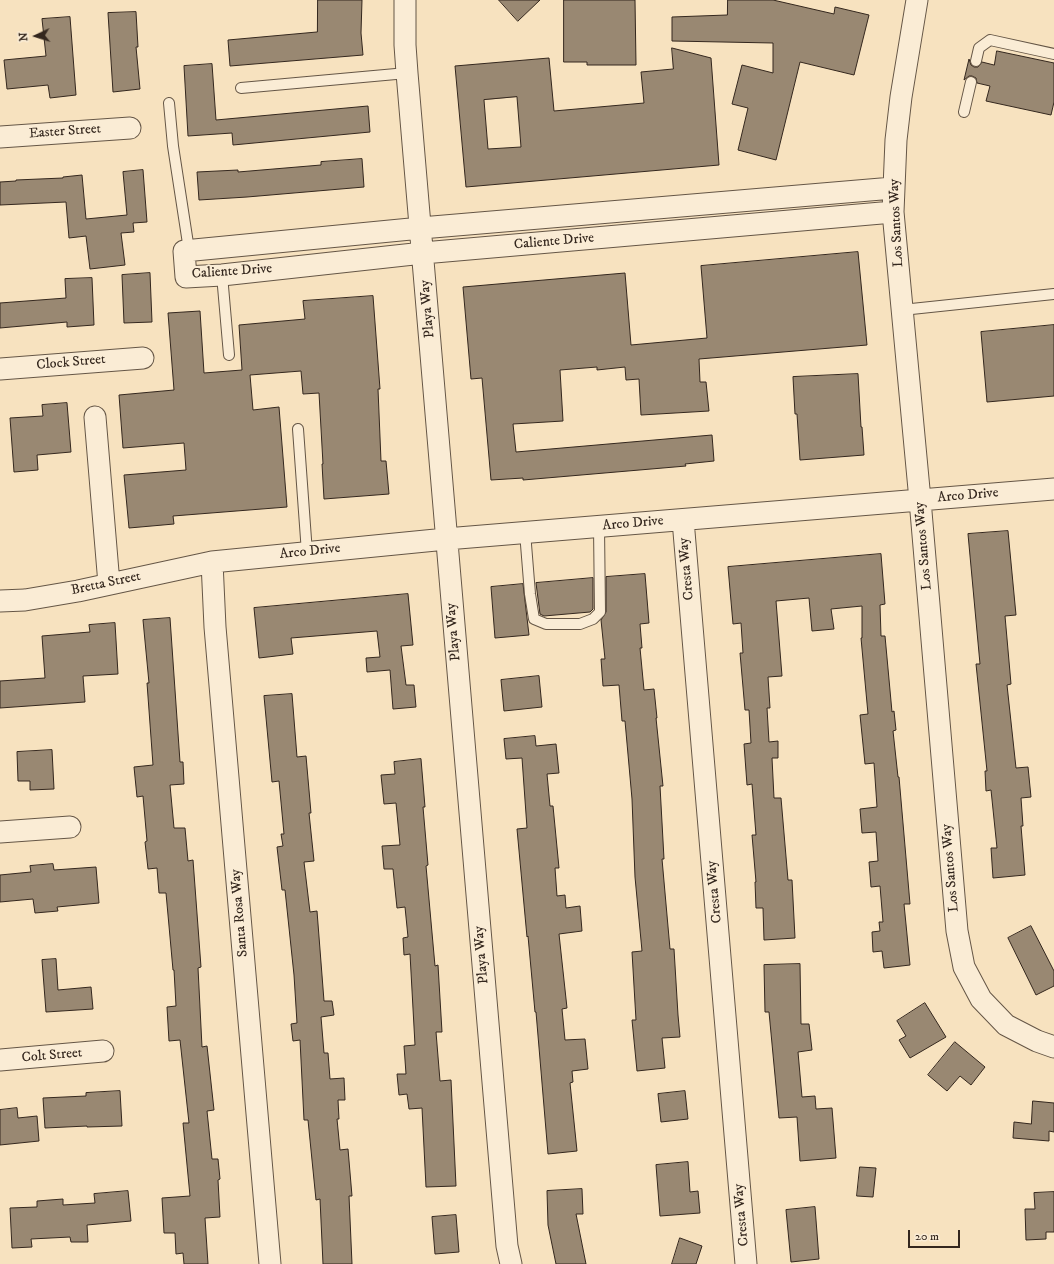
<!DOCTYPE html>
<html>
<head>
<meta charset="utf-8">
<style>
	body { margin:0 }
	#map { position:relative; width:1054px; height:1264px; overflow:hidden; background:#f7e2bf; font-family:"IM FELL DW Pica",serif }
	canvas { display:block }
	.north { position:absolute; left:16px; top:16px; width:40px; height:40px; -webkit-text-stroke:3px #faecd5; paint-order:stroke; rotate:266deg; font-size:11px; font-weight:700; line-height:16px; text-align:center; color:#34271e }
	.north::after { content:''; display:block; margin:auto; width:14px; height:18px; background:#34271e; clip-path:polygon(50% 0,100% 100%,50% 72%,0 100%) }
	.scale { position:absolute; left:908px; top:1230px; width:52px; height:18px; box-sizing:border-box; border:2px solid #34271e; border-top:0; padding-left:5px; font-size:12px; line-height:14px; white-space:nowrap; color:#34271e; -webkit-text-stroke:3px #faecd5; paint-order:stroke }
</style>
</head>
<body>
<div id="map">
<canvas width="1054" height="1264"></canvas>
<div class="north">N</div>
<div class="scale">20 m</div>
</div>
<script>
const ctx = document.querySelector('canvas').getContext('2d');
ctx.lineJoin = 'round';
function fillPath(path, color) {
  ctx.fillStyle = color;
  ctx.fill(path, 'evenodd');
}
function stroke(path, color, width, dash) {
  ctx.strokeStyle = color;
  ctx.lineWidth = width;
  ctx.lineCap = dash ? 'butt' : 'round';
  ctx.setLineDash(dash || []);
  ctx.stroke(path);
}
function drawText(font, color, halo, rows, align = 'center') {
  ctx.font = font + ' "IM FELL DW Pica",serif';
  ctx.lineWidth = 3.5;
  ctx.setLineDash([]);
  ctx.textBaseline = 'middle';
  ctx.strokeStyle = halo;
  ctx.fillStyle = color;
  for (const [text, x, y, turn = 0] of rows) {
    ctx.save();
    ctx.translate(x, y);
    ctx.rotate((+turn || 0) * Math.PI / 180);
    ctx.textAlign = isNaN(turn) ? turn : align;
    if (halo) ctx.strokeText(text, 0, 0);
    ctx.fillText(text, 0, 0);
    ctx.restore();
  }
}
const building = new Path2D(`
	M318,0H362L361,33L363,55L230,66L228,40L317,32Z
	M499,0H540L518,21Z
	M564,0H635L636,65H587V62H564Z
	M728,0H773L834,14L835,7L869,15L854,75L800,62L776,160L738,150L748,108L732,104L742,65L773,73V43L672,41V17L727,15Z
	M136,12L138,47H136L140,89L113,92L108,13Z
	M70,17L76,95L50,98L48,85L7,89L4,60L46,56L42,19Z
	M672,48L711,58L719,165L466,187L455,66L549,58L554,111L644,103L641,72L673,69ZM517,97L521,147L488,149L484,100Z
	M997,51L1054,63V102L1051,115L986,101L990,86L977,83L976,78L972,76H969L964,80L969,59L971,65L974,67H978L982,62L994,65Z
	M212,64L216,120L368,106L370,132L233,145L232,133L188,136L184,66Z
	M362,159L364,187L247,197L199,200L197,172L238,170V172L321,165V162Z
	M143,170L147,222L133,223L134,232L121,233L125,265L90,269L86,236L69,238L66,202L0,205V182L16,181V180L63,178V177L82,175L86,219L127,215L123,172Z
	M858,252L867,345L699,359L700,382H706L709,411L641,415L639,379L626,380L625,367L597,370V367L560,370L563,421L513,424L516,452L712,435L714,461L685,464L686,466L523,480V478L491,480L482,378L471,379L463,287L625,273L631,345L707,338L701,266Z
	M150,273L152,322L124,323L122,275Z
	M92,278L94,325L67,327V322L0,328V303L66,298L65,279Z
	M373,296L380,389H378L381,461H386L389,494L324,499L322,464H323L319,393L303,394L301,371L250,375L253,410L279,407L287,507L173,516L174,524L129,528L124,475L186,470L184,443L123,448L119,395L174,390L168,313L200,311L204,373L242,370L239,325L305,319L303,301Z
	M1054,325V396L987,402L981,332Z
	M858,374L861,427H862L864,455L800,460L797,414H795L793,377Z
	M67,403L71,452L37,455L38,470L14,472L10,418L43,416L42,405Z
	M1008,531L1016,615L1005,616L1011,684L1007,685L1016,768L1028,767L1031,797L1021,798L1023,826H1021L1025,875L993,878L991,848H997L991,790L986,791L985,771H987L976,664H980L968,534Z
	M881,554L885,604L880,605L881,636H885L892,712L894,711L896,730L893,731L898,777H899L910,904H904L910,965L884,968L882,951L873,952L872,932L880,931L879,922H883L880,886L871,887L869,862L878,861L876,832L862,833L860,809L877,807L874,763L865,764L860,715L868,714L861,638H862V606L831,609L834,629L812,631L809,598L776,601L782,676L768,677L770,708H767L769,742L778,741V758H772L774,798H781L788,880H792L795,938L764,940L763,908H756L755,882H756L752,835H756L752,784L747,785L744,744L751,743L749,710H745L740,653H743L741,623L733,624L728,567Z
	M645,574L649,623L640,624L642,648H640L644,690L654,689L657,718H656L663,786H660L664,859H662L670,949H674L678,1015L680,1037L662,1038L665,1068L637,1071L632,1020H636L632,952L642,951L635,877L632,799L625,721H622L619,685L603,686L601,659H605L601,620L606,612V577Z
	M593,578V609L590,612L544,616L540,614L536,583Z
	M523,584L529,635L495,638L491,587Z
	M408,594L413,645L401,646L406,685H414L416,707L393,709L390,670L367,672L366,658L380,657L377,631L291,638L293,654L259,658L254,608Z
	M170,618L180,762H183L184,784L170,785L174,828H185L188,861L193,860L201,967L198,968L202,1047L207,1046L214,1110L207,1111L212,1159H218L220,1179L218,1180L220,1217L205,1218L208,1264H184L183,1253L176,1254L175,1233H164L162,1198L190,1196L183,1123H189L180,1040L169,1041L167,1007L176,1006L174,970H173L166,893H159L157,868L148,869L145,842L147,841L143,796L137,797L134,767L153,765L147,683H149L143,620Z
	M115,623L118,674L83,676L85,702L0,708V681L45,678L42,636L90,632L89,625Z
	M539,676L542,707L504,711L501,680Z
	M292,694L297,757L306,756L311,813H309L314,861L304,862L310,912L317,911L324,1001H332L334,1015L321,1017L324,1053H328L330,1079L344,1078L345,1100H338L339,1119H337L340,1150L348,1149L352,1196H349L352,1264H323L320,1199L316,1200L308,1120H304L300,1040L293,1041L291,1024L297,1023L294,975L285,890H282L277,847L283,846L281,834H284L279,781L272,782L264,696Z
	M535,736L536,746L556,744L559,773L547,774L550,806H553L559,868H555L557,896L565,895L566,908L580,906L582,931L559,934L567,1008L562,1009L565,1040L585,1039L588,1069L572,1071L573,1082L570,1083L577,1151L548,1154L536,1012H535L528,936L527,937L517,829L527,828L522,758L506,759L504,739Z
	M52,750L54,789L30,790V781H18L17,752Z
	M421,759L425,807H423L428,865L426,866L435,966L438,965L442,1032H436L440,1081L451,1080L456,1186L426,1187L422,1108L409,1109L407,1094L399,1095L397,1074H406L404,1046L415,1045L410,954L404,955L403,938L408,937L405,907L397,908L393,869H384L382,846L400,845L396,803L384,804L381,775L395,774L394,762Z
	M53,864L54,870L96,867L99,903L57,907L58,911L35,913L33,899L0,902V875L31,872L30,866Z
	M1031,926L1054,971V986L1036,995L1008,938Z
	M56,959L58,990L91,987L93,1009L46,1012L42,960Z
	M800,964L801,1024H809L812,1050L798,1052L802,1097L815,1096L816,1109L832,1108L836,1158L800,1161L797,1117L779,1118L769,1012H765L764,965Z
	M925,1003L946,1037L910,1058L899,1040L906,1036L897,1021Z
	M955,1042L985,1067L971,1085L960,1076L947,1091L928,1075Z
	M120,1091L122,1126L87,1127V1126L45,1128L43,1098L86,1096V1093Z
	M685,1091L688,1119L661,1122L658,1094Z
	M1033,1101L1054,1103V1132L1049,1131V1141L1013,1138L1014,1122L1031,1124Z
	M17,1108L18,1118L37,1116L39,1141L0,1145V1110Z
	M688,1162L690,1192L698,1191L700,1213L660,1216L656,1165Z
	M860,1167L876,1168L873,1197L857,1196Z
	M582,1189L583,1214H576L586,1264H556L548,1225L547,1191Z
	M128,1191L131,1221L87,1225L88,1242H71L70,1237L31,1239L32,1247L12,1248L10,1208L37,1207V1201L63,1199V1205L95,1203L94,1194Z
	M1054,1192V1232H1046V1239L1026,1240L1025,1209H1035L1034,1193Z
	M815,1207L819,1259L791,1262L786,1210Z
	M456,1215L459,1252L435,1254L432,1217Z
	M680,1238L702,1246L696,1264H672Z`);
const service = new Path2D(`
	M976,61L979,48L990,40L1054,54
	M241,88L407,73
	M169,103L173,146L189,250
	M964,112L971,82
	M222,275L229,355
	M902,310L1054,294
	M298,429L307,553
	M525,532L530,594L534,619L546,624H580L593,619L600,612L599,527`);
const minor = new Path2D(`
	M405,0V45L407,73L507,1246L511,1264
	M917,0L901,97L896,140L893,212L920,500L957,931L964,967L981,999L1006,1025L1037,1041L1054,1047
	M0,137L130,128
	M893,212L423,253L222,275L186,277L184,251L421,228L893,188
	M0,369L143,358
	M95,417L109,584
	M683,520L746,1264
	M212,562L215,627L270,1264
	M0,601L25,600L78,591L212,562L446,539L1054,489
	M0,832L70,827
	M0,1060L103,1051`);
const streetNames = [
	["Easter Street",65,132,-4],
	["Los Santos Way",897,223,-93],
	["Caliente Drive",554,242,-5],
	["Caliente Drive",232,272,-4],
	["Playa Way",428,309,-95],
	["Clock Street",71,363,-5],
	["Arco Drive",968,496,-5],
	["Arco Drive",633,524,-5],
	["Los Santos Way",924,546,-95],
	["Arco Drive",310,552,-6],
	["Cresta Way",687,569,-95],
	["Bretta Street",106,584,-12],
	["Playa Way",454,632,-95],
	["Los Santos Way",951,868,-95],
	["Cresta Way",715,892,-95],
	["Santa Rosa Way",240,913,-95],
	["Playa Way",482,955,-95],
	["Colt Street",52,1056,-5],
	["Cresta Way",742,1215,-95]
];
fillPath(building, '#998872');
stroke(building, '#34271e', 1);
stroke(service, '#655646', 12);
stroke(minor, '#655646', 23);
stroke(service, '#faecd5', 10);
stroke(minor, '#faecd5', 21);
drawText('14px', '#34271e', '#faecd5', streetNames);
</script>
</body>
</html>
